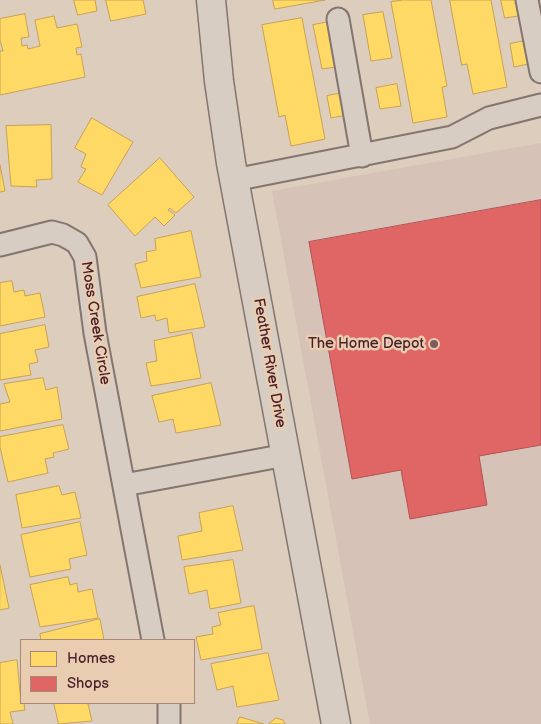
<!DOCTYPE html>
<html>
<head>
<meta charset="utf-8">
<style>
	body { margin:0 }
	#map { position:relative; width:541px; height:724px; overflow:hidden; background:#dccdbd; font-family:"Balsamiq Sans",sans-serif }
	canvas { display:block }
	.legend { position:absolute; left:20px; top:639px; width:175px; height:65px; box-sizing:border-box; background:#e9cdb0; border:1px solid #a9877b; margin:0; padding:6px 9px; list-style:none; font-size:15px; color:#4a1f2b }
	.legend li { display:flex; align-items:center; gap:10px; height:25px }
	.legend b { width:25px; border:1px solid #a9877b }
</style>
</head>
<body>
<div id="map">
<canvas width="541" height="724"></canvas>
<ul class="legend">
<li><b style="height:14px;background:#ffd966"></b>Homes</li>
<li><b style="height:14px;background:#e06666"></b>Shops</li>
</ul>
</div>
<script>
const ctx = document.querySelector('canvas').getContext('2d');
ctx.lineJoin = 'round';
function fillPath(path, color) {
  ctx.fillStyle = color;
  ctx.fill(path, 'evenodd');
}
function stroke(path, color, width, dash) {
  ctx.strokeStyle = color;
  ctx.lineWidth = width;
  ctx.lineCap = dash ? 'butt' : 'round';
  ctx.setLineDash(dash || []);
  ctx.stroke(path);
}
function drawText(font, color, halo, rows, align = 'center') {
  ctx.font = font + ' "Balsamiq Sans",sans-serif';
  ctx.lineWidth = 5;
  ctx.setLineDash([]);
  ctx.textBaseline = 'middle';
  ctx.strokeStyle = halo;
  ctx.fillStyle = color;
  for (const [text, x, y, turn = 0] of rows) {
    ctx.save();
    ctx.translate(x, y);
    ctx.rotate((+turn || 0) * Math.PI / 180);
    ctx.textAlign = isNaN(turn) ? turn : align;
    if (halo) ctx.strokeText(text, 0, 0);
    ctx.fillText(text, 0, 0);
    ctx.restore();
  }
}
const built = new Path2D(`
	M541,143V724H370L272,191Z`);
const homes = new Path2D(`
	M74,0H95L97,11L78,15Z
	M106,0H143L146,14L111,21Z
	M273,0H325L275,9Z
	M403,0H431L447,86L442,87L447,117L413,123L391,2Z
	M450,0H491L507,87L473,94L467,64L462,65Z
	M501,0H522L525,15L505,18Z
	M383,12L392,58L371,61L363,15Z
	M25,14L29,37L21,38L22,46L27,45L28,49L40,46L35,20L54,16L57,28L77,24L82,47L76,48L77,55L81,54L85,77L0,95V51H3L0,40V19Z
	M302,18L325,139L291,146L285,115L279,117L262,25Z
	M334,21L342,66L322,69L313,25Z
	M529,40L533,63L514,67L510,44Z
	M397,84L401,106L380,109L376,88Z
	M348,92L352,114L331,118L327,96Z
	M92,118L133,142L102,195L78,182L86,169L81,167L86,154L75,148Z
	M51,125L52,179L36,180L37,187L11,186L6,126Z
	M160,158L194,197L176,213L170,208L168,210L175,215L164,226L155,217L135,236L108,205Z
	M0,165L5,191L0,192Z
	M191,231L201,277L141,288L135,264L147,261L146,252L156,250L155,239Z
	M12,281L14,292L24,290L25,296L40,293L45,317L0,326V283Z
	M195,284L205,327L169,333L167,318L156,321L155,315L141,318L137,297Z
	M45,325L49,347L35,350L38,362L29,364L31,375L0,380V334Z
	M192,333L201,378L151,386L146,363L157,361L154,341Z
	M43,378L46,390L57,387L62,419L0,431V404L10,402L4,384Z
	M211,383L221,425L176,433L173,419L159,422L152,396Z
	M63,425L69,449L53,453L54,457L45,459L48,473L8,482L0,447V437Z
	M59,486L62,495L75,492L81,518L22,528L16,495Z
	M233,506L243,550L182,560L178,536L202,531L199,513Z
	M80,522L87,555L69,559L71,569L30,577L21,535Z
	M233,560L241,603L210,609L207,590L189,594L184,567Z
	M0,565L9,608L0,610Z
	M68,577L70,585L77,583L78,592L92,589L98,618L40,627L30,585Z
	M254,606L262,649L201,660L196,637L213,634L212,627L221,625L218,613Z
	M100,619L104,640H41L40,634Z
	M268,653L279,700L237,707L233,686L217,690L211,664Z
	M17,660L21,703H24L25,710L10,712L13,724H0V663Z
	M54,703H95L88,704L92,721L59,724Z
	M240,717L264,724H237Z
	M276,718L283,720L285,724H269Z`);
const shops = new Path2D(`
	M541,200V445L479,456L487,505L410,519L401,470L352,479L309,242Z`);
const minor = new Path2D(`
	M527,0L541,72
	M338,19L362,156
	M234,180L452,137L489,118L541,105
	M0,245L52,232L63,235L77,243L85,257L95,333L153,640
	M124,485L286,455
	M169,703V724`);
const tertiary = new Path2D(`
	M211,0L219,81L231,163L336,724`);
const markers = [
	[434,344,5,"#7d5c5e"]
];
const streetNames = [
	["Moss Creek Circle",95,323,81],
	["Feather River Drive",269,363,80]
];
const poiNames = [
	["The Home Depot",424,344]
];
fillPath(built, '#d7c2b8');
fillPath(homes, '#ffd966');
stroke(homes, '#c9a154', 1);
fillPath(shops, '#e06666');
stroke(shops, '#b35154', 1);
stroke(minor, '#847570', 25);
stroke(tertiary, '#847570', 31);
stroke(minor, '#d7cdc2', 21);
stroke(tertiary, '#d7cdc2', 28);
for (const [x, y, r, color] of markers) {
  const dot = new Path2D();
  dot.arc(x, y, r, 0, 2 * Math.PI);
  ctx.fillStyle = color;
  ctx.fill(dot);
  stroke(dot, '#e9cdb0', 2);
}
drawText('15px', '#4a1f2b', '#e9cdb0', streetNames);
drawText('15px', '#4a1f2b', '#e9cdb0', poiNames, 'right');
</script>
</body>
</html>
